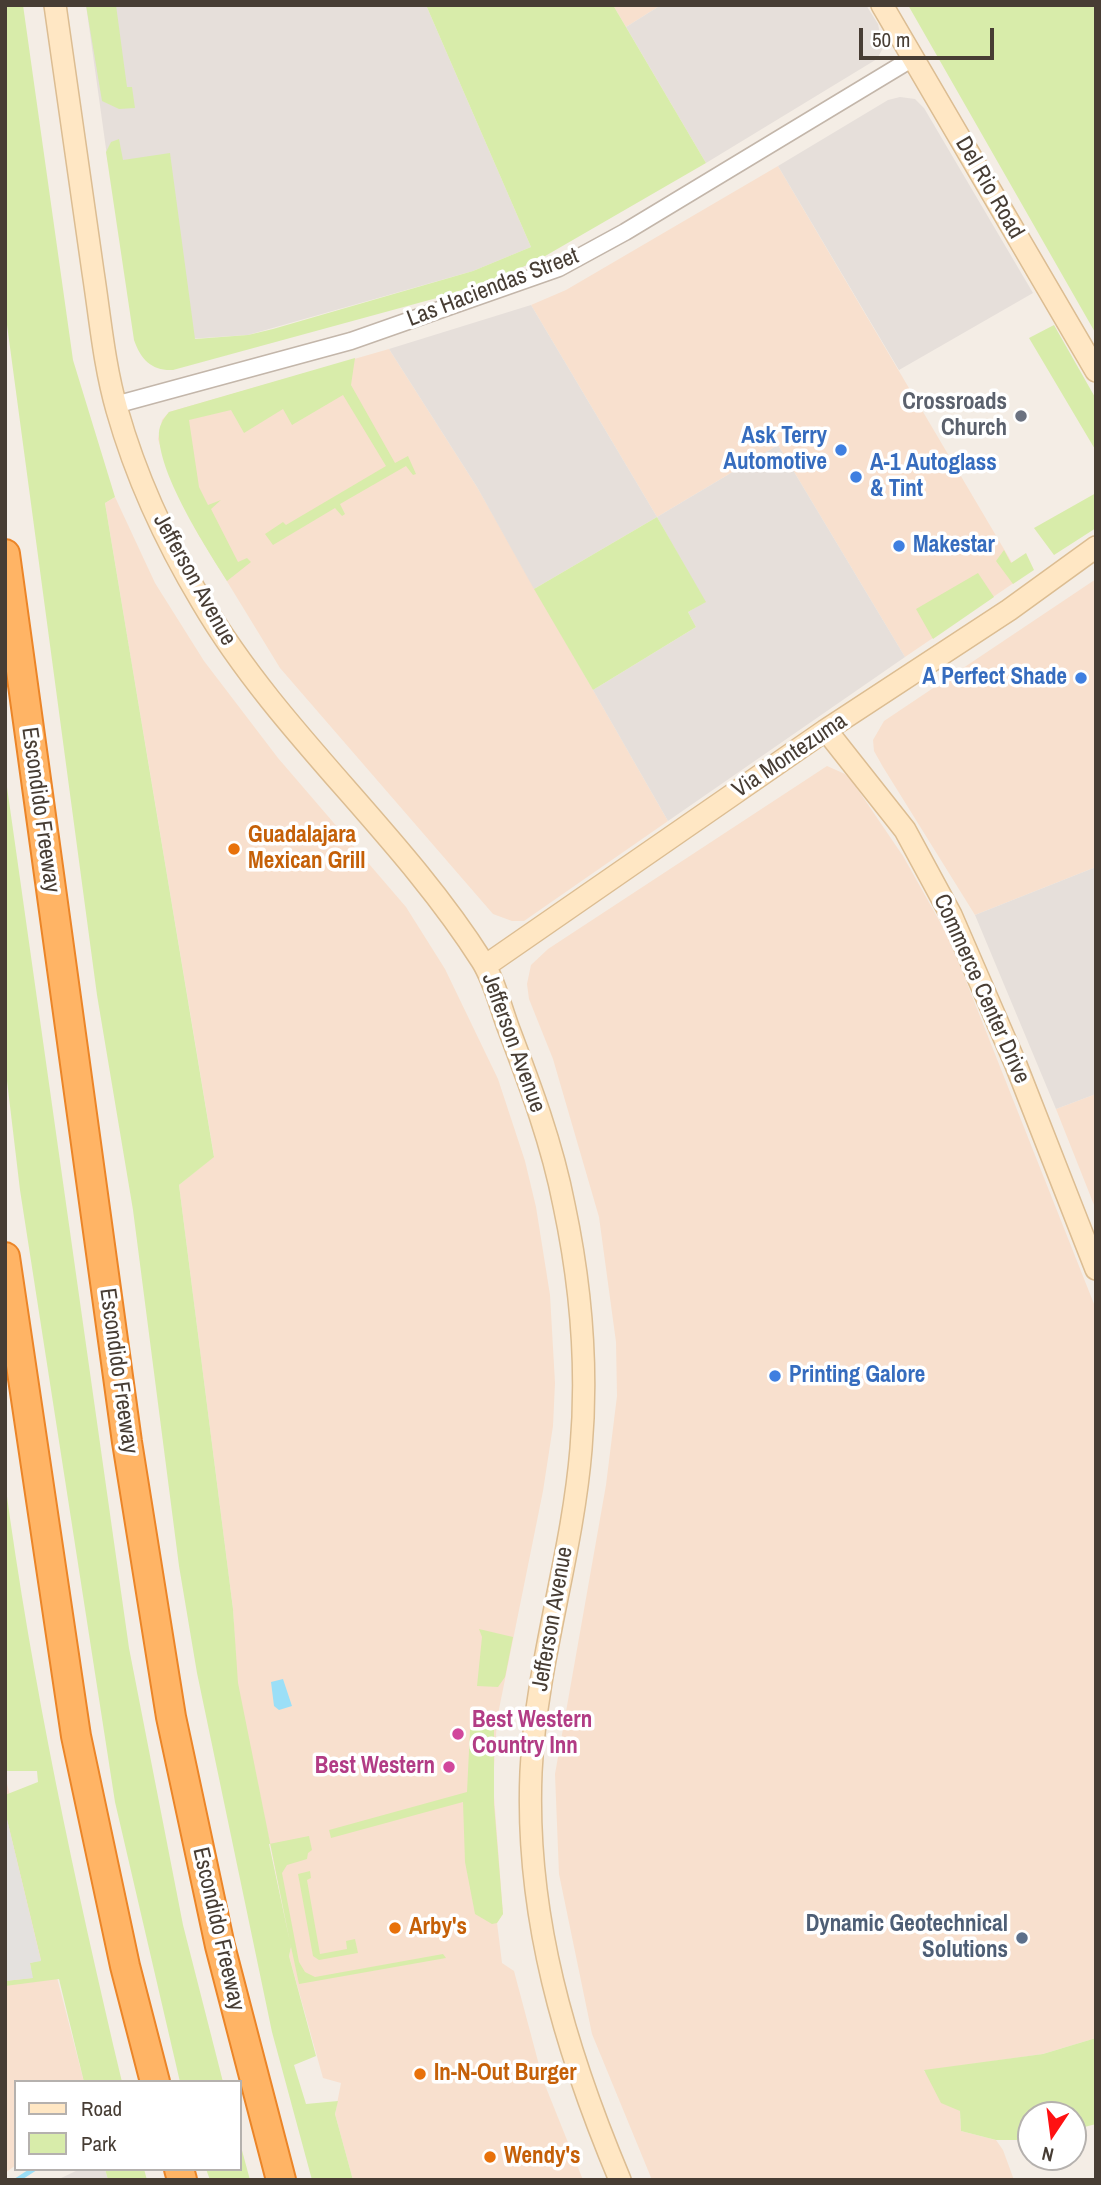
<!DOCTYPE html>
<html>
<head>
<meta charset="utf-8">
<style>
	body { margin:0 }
	#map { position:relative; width:1101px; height:2185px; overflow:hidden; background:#f4ede5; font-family:"Archivo Narrow",sans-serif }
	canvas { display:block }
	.frame { position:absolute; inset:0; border:7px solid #473d34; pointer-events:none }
	.legend { position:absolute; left:14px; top:2080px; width:228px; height:91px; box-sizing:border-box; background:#fff; border:2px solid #b5b1ae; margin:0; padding:9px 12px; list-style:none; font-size:21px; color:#473d34 }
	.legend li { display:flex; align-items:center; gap:14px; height:35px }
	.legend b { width:35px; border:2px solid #b5b1ae }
	.north { position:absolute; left:1017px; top:2101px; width:70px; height:70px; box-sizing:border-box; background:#fff; border:2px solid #b5b1ae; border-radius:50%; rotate:193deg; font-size:19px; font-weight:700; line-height:28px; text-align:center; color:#473d34 }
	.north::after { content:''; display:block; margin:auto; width:24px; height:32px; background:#ff1112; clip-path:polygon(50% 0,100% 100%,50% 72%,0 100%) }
	.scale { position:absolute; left:859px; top:28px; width:135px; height:32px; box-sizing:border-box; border:4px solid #473d34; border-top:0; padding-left:9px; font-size:21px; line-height:24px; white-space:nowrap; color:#473d34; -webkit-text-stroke:5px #fff; paint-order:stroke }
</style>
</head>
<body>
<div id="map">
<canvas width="1101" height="2185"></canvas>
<div class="frame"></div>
<ul class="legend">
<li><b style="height:9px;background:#ffe7c4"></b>Road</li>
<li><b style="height:19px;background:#d8ecaa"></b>Park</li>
</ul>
<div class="north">N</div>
<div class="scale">50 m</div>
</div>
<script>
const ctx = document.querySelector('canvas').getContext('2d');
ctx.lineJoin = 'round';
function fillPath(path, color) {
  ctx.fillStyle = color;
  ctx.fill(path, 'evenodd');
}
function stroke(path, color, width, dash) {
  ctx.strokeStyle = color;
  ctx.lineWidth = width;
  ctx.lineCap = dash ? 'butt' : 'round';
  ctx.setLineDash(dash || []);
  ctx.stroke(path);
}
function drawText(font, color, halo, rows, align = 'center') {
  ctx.font = font + ' "Archivo Narrow",sans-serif';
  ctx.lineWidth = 7;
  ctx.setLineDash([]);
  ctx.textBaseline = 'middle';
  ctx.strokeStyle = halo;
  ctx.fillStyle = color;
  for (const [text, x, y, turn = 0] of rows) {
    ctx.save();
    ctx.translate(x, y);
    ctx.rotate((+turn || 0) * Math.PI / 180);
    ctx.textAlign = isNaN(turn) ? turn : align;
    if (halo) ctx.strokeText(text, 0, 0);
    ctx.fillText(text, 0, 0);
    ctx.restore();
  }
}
const commercial = new Path2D(`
	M613,5H661L626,27Z
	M778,166L1021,578L905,657L778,445L657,517L531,305L566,290Z
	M389,349L477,487L668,821L524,921H512L493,914L280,668L195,529L170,477L158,439L162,420L169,412Z
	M115,497L155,583L204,661L278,758L406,907L445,969L498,1079L525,1161L536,1207L550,1295L555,1383L553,1426L543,1491L497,1719L493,1783L503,1914L497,1923L502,1963L514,1971L543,2080L583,2180H353L335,2114L341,2083L323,2078L289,1956L291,1947L237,1683L233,1609L179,1185L214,1156L105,503Z
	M1096,579V867L975,915L883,767L874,751L873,740L884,721Z
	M827,766L845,774L852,781L903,856L949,938L1096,1309V2038L1043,2054L924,2071L960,2111L961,2131L996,2140L1003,2150L1014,2180H652L592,2034L559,1874L555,1774L606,1485L617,1396L616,1342L599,1217L553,1059L529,999L527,984L531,965L548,949Z
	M1096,1094V1210L1056,1109Z
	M5,1776L84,2082H16V2165L5,2173Z`);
const industrial = new Path2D(`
	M86,5H426L531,247L473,271L248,335L158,341L108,163Z
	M661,5H866L878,24L883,48L877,59L706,163L626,27Z
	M900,97L915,99L924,108L1033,293L899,370L778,166L888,100Z
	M531,305L657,517L778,445L905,657L668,821L593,690L696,627L688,612L705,602L657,517L534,589L477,487L389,349Z
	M1096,867V1094L1056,1109L975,915Z
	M80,2169H105L108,2180H57Z`);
const green = new Path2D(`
	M5,5H23L73,360L115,497L105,503L214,1157L179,1185L233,1609L238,1683L291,1947L289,1956L316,2056L294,2065L306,2104L338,2101L335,2114L353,2180H312L272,2032L197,1673L179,1566L133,1210L97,995L5,310Z
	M86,5H116L127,87H132L135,108L119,109L102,101Z
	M426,5H613L706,163L540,259L503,276L444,296L173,370C152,371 141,360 134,340L106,152L111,142L119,139L123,160L170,153L195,339L248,335L273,329L473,271L531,247Z
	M908,5H1096V334Z
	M1054,325L1096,399V451L1029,338Z
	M355,358L351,385L395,463L408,456L416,474L413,475L406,466L340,504L345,514L342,516L335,508L273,545L265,534L283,522L286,525L386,466L343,395L292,425L283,409L244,433L231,410L189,420L199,487L208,505L221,500L211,509L238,562L247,558L251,562L227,581C205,546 161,478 159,437C158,427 163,419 169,412Z
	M1096,493V528L1054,555L1034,528Z
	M657,517L706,602L688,612L696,627L593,690L534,589Z
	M1004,550L1011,563L1026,553L1034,570L1013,584L996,561Z
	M978,573L994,597L933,639L916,609Z
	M5,773L129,1648L183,1925L223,2082H180L115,1802L20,1190L5,1064Z
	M5,1482C32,1684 75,1883 122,2082H84L59,1979L5,1986V1981L32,1978L30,1963L41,1960L5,1811V1795L38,1782L37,1771H5Z
	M479,1629L513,1637L505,1677L498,1687L477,1686L482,1637Z
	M471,1709L492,1716L494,1723V1804L503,1914L497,1923L492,1924L475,1914L465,1862L463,1802L331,1838L329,1830L467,1792Z
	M309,1836L312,1850L308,1853L307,1859L287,1865L282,1873L299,1962L305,1972L315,1977L443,1954L446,1958L299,1984L269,1844Z
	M310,1871L311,1878L307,1880L320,1954L347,1949L346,1941L355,1939L358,1953L319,1960L313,1956L298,1874Z
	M1096,2038V2124L1073,2130V2115H1031V2140H996L961,2131L960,2111L941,2103L924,2070L1043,2054Z
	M240,2143L250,2180H210L206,2169H240Z
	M105,2169H144L147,2180H108Z`);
const parking = new Path2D(`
	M5,1811L41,1961L30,1963L33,1978L5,1981Z`);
const water = new Path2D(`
	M283,1679L292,1706L279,1710L274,1706L271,1682Z`);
const stream = new Path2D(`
	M17,2180L34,2169`);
const street = new Path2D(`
	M115,405L351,341L559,268L625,232L913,58`);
const secondary = new Path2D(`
	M55,5C67,94 80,183 93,272C100,317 104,365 117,410C136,477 166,542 202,602C279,733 401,833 482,961C494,980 500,1005 508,1027C530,1085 552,1143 564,1205C581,1285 588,1367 581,1449C572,1558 536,1663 531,1772C525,1916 565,2049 620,2180
	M882,5L1096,371
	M826,730L905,830L951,915L1016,1065L1096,1269
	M485,966L826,730L1009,610L1096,547`);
const highway = new Path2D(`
	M5,554L127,1442L171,1717L220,1946L281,2180
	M5,1257L76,1736L125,1966L155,2082
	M179,2169L182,2180`);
const markers = [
	[1021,416,7,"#6b7280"],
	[841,450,7,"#3f7fe0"],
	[856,477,7,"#3f7fe0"],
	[899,546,7,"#3f7fe0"],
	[1081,678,7,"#3f7fe0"],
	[234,849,7,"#e8710a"],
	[775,1376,7,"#3f7fe0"],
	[458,1734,7,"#d1479c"],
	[449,1767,7,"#d1479c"],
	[395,1928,7,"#e8710a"],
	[1022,1938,7,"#5c6f8a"],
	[420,2074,7,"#e8710a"],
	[490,2157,7,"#e8710a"]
];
const streetNames = [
	["Del Rio Road",989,188,60],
	["Las Haciendas Street",493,288,-21],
	["Jefferson Avenue",194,580,61],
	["Via Montezuma",790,756,-34],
	["Escondido Freeway",40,810,82],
	["Commerce Center Drive",981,989,66],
	["Jefferson Avenue",513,1043,70],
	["Escondido Freeway",118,1371,82],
	["Jefferson Avenue",553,1619,-80],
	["Escondido Freeway",218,1929,77]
];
const worshipNames = [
	["Crossroads",1007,403],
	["Church",1007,429]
];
const shopNames = [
	["Ask Terry",827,437,"right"],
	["Automotive",827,463,"right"],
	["A-1 Autoglass",870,464],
	["& Tint",870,490],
	["Makestar",913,546],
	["A Perfect Shade",1067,678,"right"],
	["Printing Galore",789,1376]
];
const foodNames = [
	["Guadalajara",248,836],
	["Mexican Grill",248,862],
	["Arby's",409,1928],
	["In-N-Out Burger",434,2074],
	["Wendy's",504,2157]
];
const hotelNames = [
	["Best Western",472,1721],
	["Country Inn",472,1747],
	["Best Western",435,1767,"right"]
];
const serviceNames = [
	["Dynamic Geotechnical",1008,1925],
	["Solutions",1008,1951]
];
fillPath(commercial, '#f8e0ce');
fillPath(industrial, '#e6dfda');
fillPath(green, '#d8ecaa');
fillPath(parking, '#e4e1de');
fillPath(water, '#9bdff7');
stroke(stream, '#9bdff7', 5);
stroke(street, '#c3b6aa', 19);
stroke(secondary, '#dcbd92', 24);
stroke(highway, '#eb8528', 32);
stroke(street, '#fff', 16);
stroke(secondary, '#ffe7c4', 21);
stroke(highway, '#ffb465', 28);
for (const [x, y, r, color] of markers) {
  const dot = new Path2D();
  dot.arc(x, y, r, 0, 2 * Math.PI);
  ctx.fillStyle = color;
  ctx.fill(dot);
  stroke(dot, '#fff', 2.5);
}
drawText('23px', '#473d34', '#fff', streetNames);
drawText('bold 23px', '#5b616d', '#fff', worshipNames, 'right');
drawText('bold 23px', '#366cbe', '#fff', shopNames, 'left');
drawText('bold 23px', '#c56008', '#fff', foodNames, 'left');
drawText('bold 23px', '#b23c85', '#fff', hotelNames, 'left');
drawText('bold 23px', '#4e5e75', '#fff', serviceNames, 'right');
</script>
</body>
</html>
